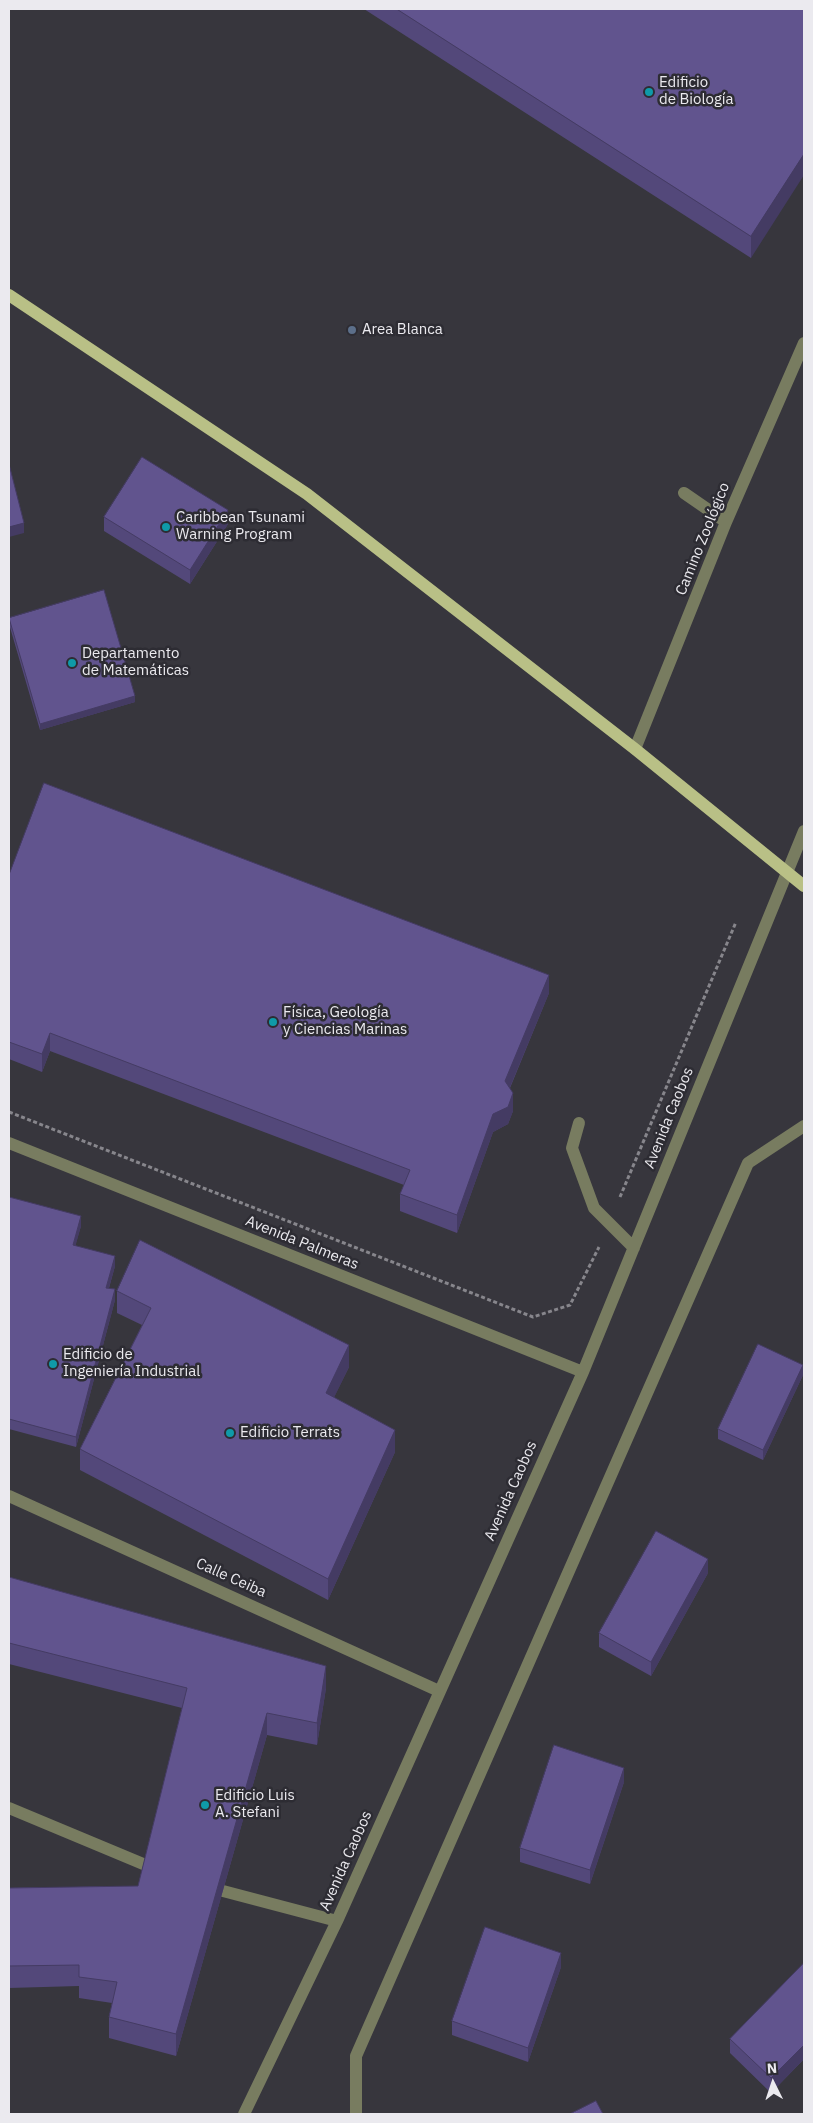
<!DOCTYPE html>
<html>
<head>
<meta charset="utf-8">
<style>
	body { margin:0 }
	#map { position:relative; width:813px; height:2123px; overflow:hidden; background:#37363d; font-family:"IBM Plex Sans",sans-serif }
	canvas { display:block }
	.frame { position:absolute; inset:0; border:10px solid #ebeaef; pointer-events:none }
	.north { position:absolute; left:748px; top:2058px; width:50px; height:50px; -webkit-text-stroke:4px #2d2c33; paint-order:stroke; rotate:356deg; font-size:14px; font-weight:700; line-height:20px; text-align:center; color:#ebeaef }
	.north::after { content:''; display:block; margin:auto; width:18px; height:22px; background:#ebeaef; clip-path:polygon(50% 0,100% 100%,50% 72%,0 100%) }
</style>
</head>
<body>
<div id="map">
<canvas width="813" height="2123"></canvas>
<div class="frame"></div>
<div class="north">N</div>
</div>
<script>
const ctx = document.querySelector('canvas').getContext('2d');
ctx.lineJoin = 'round';
function stroke(path, color, width, dash) {
  ctx.strokeStyle = color;
  ctx.lineWidth = width;
  ctx.lineCap = dash ? 'butt' : 'round';
  ctx.setLineDash(dash || []);
  ctx.stroke(path);
}
function fillPath(path, color) {
  ctx.fillStyle = color;
  ctx.fill(path, 'evenodd');
}
function drawText(font, color, halo, rows, align = 'center') {
  ctx.font = font + ' "IBM Plex Sans",sans-serif';
  ctx.lineWidth = 5;
  ctx.setLineDash([]);
  ctx.textBaseline = 'middle';
  ctx.strokeStyle = halo;
  ctx.fillStyle = color;
  for (const [text, x, y, turn = 0] of rows) {
    ctx.save();
    ctx.translate(x, y);
    ctx.rotate((+turn || 0) * Math.PI / 180);
    ctx.textAlign = isNaN(turn) ? turn : align;
    if (halo) ctx.strokeText(text, 0, 0);
    ctx.fillText(text, 0, 0);
    ctx.restore();
  }
}
const path = new Path2D(`
	M9,1112L533,1317L570,1305L599,1247
	M620,1197L736,922`);
const minor = new Path2D(`
	M684,493L726,522
	M635,749L726,522L804,343
	M579,1123L572,1148L594,1208L634,1248
	M9,1143L583,1372
	M9,1496L439,1691
	M9,1808L148,1866
	M223,1891L337,1921
	M244,2114L337,1921L583,1372L804,831
	M356,2114V2056L748,1163L804,1126`);
const major = new Path2D(`
	M9,295L307,494L635,749L804,886`);
const wall = new Path2D(`
	M364,9H804L751,258Z
	M104,517L228,524L190,584L104,531Z
	M9,618L135,702L40,730L9,624Z
	M9,875L549,993L510,1088L513,1111L508,1124L493,1132L457,1233L400,1211V1194L404,1185L50,1051L42,1072L9,1059Z
	M9,1197L81,1226L75,1246L115,1266L109,1288L115,1300L76,1447L9,1429Z
	M117,1291L349,1367L334,1397L395,1452L328,1600L80,1470V1449L142,1325L117,1313Z
	M803,1375L763,1460L718,1439V1429Z
	M708,1573L651,1676L599,1647V1633Z
	M9,1577L326,1688L317,1745L267,1735L176,2056L109,2038V2017L112,2003L79,1998V1986L9,1988V1888L138,1886L182,1708L9,1664Z
	M624,1782L590,1884L520,1862V1848Z
	M804,1963V2059L771,2093L730,2053V2039Z
	M561,1967L528,2062L452,2035V2021Z`);
const shadedWall = new Path2D(`
	M804,154V175L751,258V236Z
	M228,510V524L190,584V570Z
	M24,523V533L9,537V527Z
	M135,696V702L40,730V724Z
	M549,975V993L505,1099V1081Z
	M50,1033V1051L42,1072V1054Z
	M513,1093V1111L508,1124L493,1132L457,1233V1215L493,1114Z
	M81,1216V1226L73,1255V1245Z
	M115,1256V1266L106,1298V1288Z
	M115,1289V1300L76,1447V1437Z
	M349,1345V1367L326,1414V1393Z
	M803,1365V1375L763,1460V1450Z
	M395,1430V1452L328,1600V1579Z
	M708,1559V1573L651,1676V1662Z
	M326,1666V1688L317,1745V1723Z
	M267,1713V1735L176,2056V2034Z
	M624,1768V1782L590,1884V1870Z
	M561,1953V1967L528,2062V2048Z
	M804,2045V2059L771,2093V2078Z`);
const building = new Path2D(`
	M397,9H804V154L751,236Z
	M142,457L228,510L190,570L104,517Z
	M9,464L24,523L9,527Z
	M104,590L135,696L40,724L9,618Z
	M44,783L549,975L505,1081L513,1093L508,1107L493,1114L457,1215L400,1194L410,1170L50,1033L42,1054L9,1042V875Z
	M9,1197L81,1216L73,1245L115,1256L106,1288L115,1289L76,1437L9,1419Z
	M140,1240L349,1345L326,1393L395,1430L328,1579L80,1449L151,1308L117,1291Z
	M758,1344L803,1365L763,1450L718,1429Z
	M656,1531L708,1559L651,1662L599,1633Z
	M9,1577L326,1666L317,1723L267,1713L176,2034L109,2017L117,1982L79,1977V1965L9,1966V1888L138,1886L187,1688L9,1643Z
	M554,1745L624,1768L590,1870L520,1848Z
	M485,1927L561,1953L528,2048L452,2021Z
	M804,1963V2045L771,2078L730,2039Z
	M596,2101L603,2114H570Z`);
const markers = [
	[649,92,5,"#0f9aa8"],
	[352,330,5,"#5c6f8a"],
	[166,527,5,"#0f9aa8"],
	[72,663,5,"#0f9aa8"],
	[273,1022,5,"#0f9aa8"],
	[53,1364,5,"#0f9aa8"],
	[230,1433,5,"#0f9aa8"],
	[205,1805,5,"#0f9aa8"]
];
const poiNames = [
	["Edificio",659,83],
	["de Biología",659,100],
	["Area Blanca",362,330],
	["Caribbean Tsunami",176,518],
	["Warning Program",176,535],
	["Departamento",82,654],
	["de Matemáticas",82,671],
	["Física, Geología",283,1013],
	["y Ciencias Marinas",283,1030],
	["Edificio de",63,1355],
	["Ingeniería Industrial",63,1372],
	["Edificio Terrats",240,1433],
	["Edificio Luis",215,1796],
	["A. Stefani",215,1813]
];
const streetNames = [
	["Camino Zoológico",703,539,-68],
	["Avenida Caobos",669,1118,-68],
	["Avenida Palmeras",302,1243,22],
	["Avenida Caobos",511,1491,-66],
	["Calle Ceiba",231,1578,24],
	["Avenida Caobos",346,1861,-66]
];
stroke(path, '#87868c', 3, [4, 2.5]);
stroke(minor, '#787c60', 12);
stroke(major, '#b9c086', 12);
fillPath(wall, '#53487a');
fillPath(shadedWall, '#443b63');
fillPath(building, '#61548e');
stroke(building, '#443b63', 1);
for (const [x, y, r, color] of markers) {
  const dot = new Path2D();
  dot.arc(x, y, r, 0, 2 * Math.PI);
  ctx.fillStyle = color;
  ctx.fill(dot);
  stroke(dot, '#2d2c33', 2);
}
drawText('15px', '#ebeaef', '#2d2c33', poiNames, 'left');
drawText('15px', '#ebeaef', '#2d2c33', streetNames);
</script>
</body>
</html>
